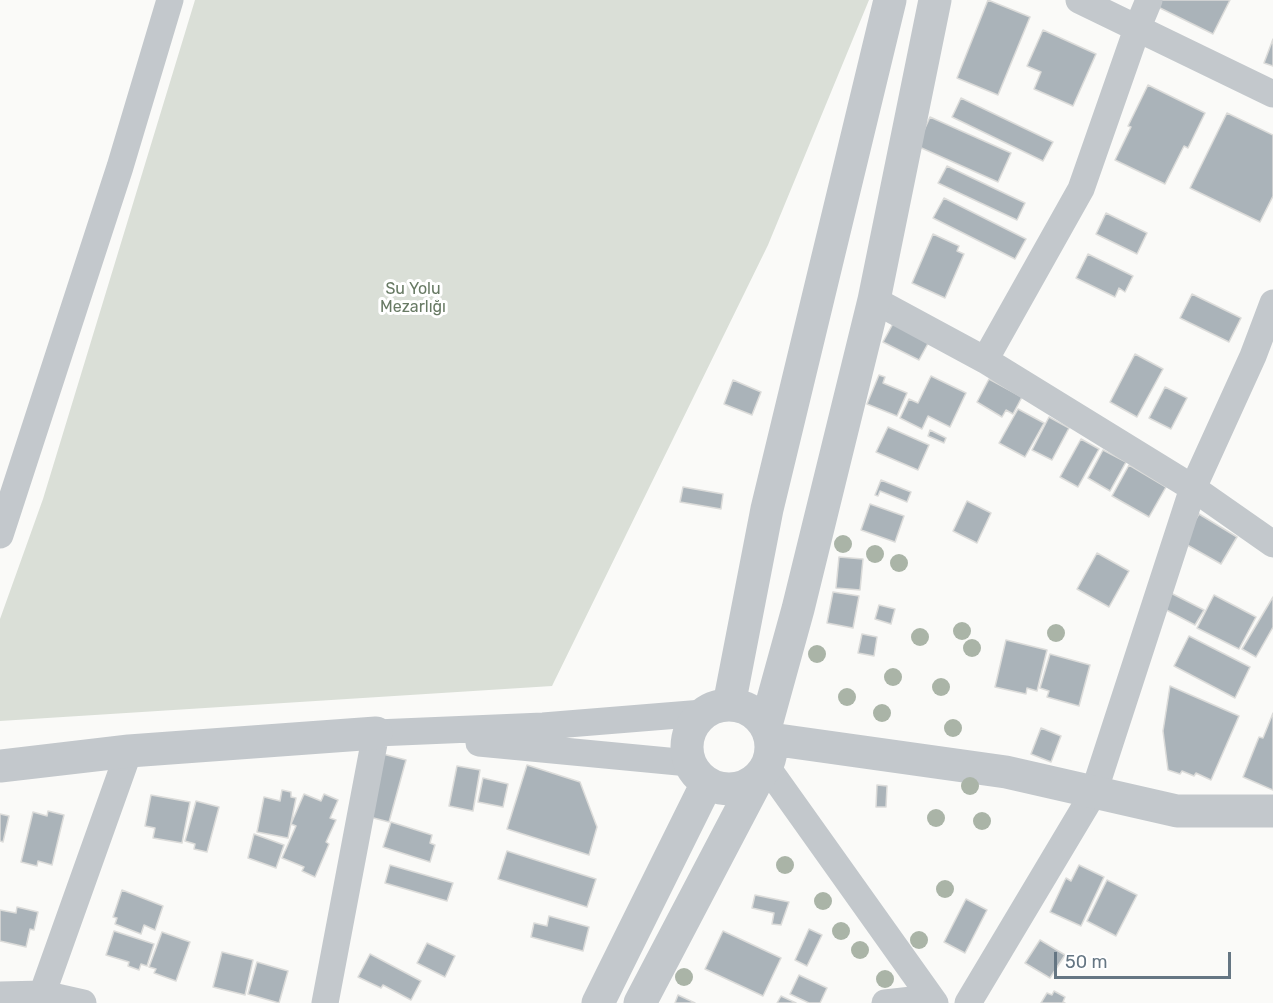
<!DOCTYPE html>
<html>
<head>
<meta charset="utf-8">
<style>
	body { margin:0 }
	#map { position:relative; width:1273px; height:1003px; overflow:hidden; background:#fafaf8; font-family:Rubik,sans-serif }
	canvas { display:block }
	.scale { position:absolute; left:1054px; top:952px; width:177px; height:27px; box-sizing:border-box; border:3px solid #657683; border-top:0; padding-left:8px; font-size:18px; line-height:21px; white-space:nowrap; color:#657683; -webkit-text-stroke:4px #fff; paint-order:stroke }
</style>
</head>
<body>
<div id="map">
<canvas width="1273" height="1003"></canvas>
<div class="scale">50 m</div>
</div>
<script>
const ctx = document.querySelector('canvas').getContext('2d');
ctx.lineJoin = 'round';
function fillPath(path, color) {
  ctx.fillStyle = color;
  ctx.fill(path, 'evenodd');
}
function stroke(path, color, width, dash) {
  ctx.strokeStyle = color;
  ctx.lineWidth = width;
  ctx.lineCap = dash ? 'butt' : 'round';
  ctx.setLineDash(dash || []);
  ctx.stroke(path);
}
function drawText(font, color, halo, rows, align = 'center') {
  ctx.font = font + ' Rubik,sans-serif';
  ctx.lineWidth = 6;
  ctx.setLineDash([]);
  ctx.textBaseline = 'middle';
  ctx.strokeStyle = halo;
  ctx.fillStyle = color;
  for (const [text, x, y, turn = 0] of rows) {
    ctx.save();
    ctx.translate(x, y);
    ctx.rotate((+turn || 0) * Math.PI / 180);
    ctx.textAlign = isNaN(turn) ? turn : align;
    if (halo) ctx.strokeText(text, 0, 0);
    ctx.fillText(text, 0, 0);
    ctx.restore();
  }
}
const green = new Path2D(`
	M195,0H869L768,245L552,686L0,721V619L43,499Z`);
const building = new Path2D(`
	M988,0L1030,17L998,95L957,78Z
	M1157,0H1230L1213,34L1154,5Z
	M1043,30L1096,54L1073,106L1034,89L1041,72L1027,66Z
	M1273,39V66L1264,63Z
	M1148,85L1205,113L1188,148L1184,146L1165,184L1115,160L1131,127L1128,126Z
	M961,98L1053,142L1043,161L952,117Z
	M1227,113L1273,135V196L1260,222L1190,188Z
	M930,117L1011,153L998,182L917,146Z
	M947,166L1025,203L1017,220L938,183Z
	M944,198L1026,239L1015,259L933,218Z
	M1106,213L1147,233L1137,254L1096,234Z
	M933,234L959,246L957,251L964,254L945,298L912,283Z
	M1088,254L1133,276L1125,292L1119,288L1115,297L1076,278Z
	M1192,294L1241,318L1229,342L1180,318Z
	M895,320L931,338L919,360L883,342Z
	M1135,354L1163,369L1137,417L1110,402Z
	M879,375L885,377L883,383L907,393L897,416L867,404Z
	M931,376L966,393L950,427L928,416L922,429L900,418L909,399L918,403Z
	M989,379L1022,397L1013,414L1006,410L1002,417L977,402Z
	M733,380L761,392L752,415L724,404Z
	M1165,387L1187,398L1171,429L1149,418Z
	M1018,409L1044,423L1025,457L999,443Z
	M1049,417L1069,428L1052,460L1032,450Z
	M888,427L929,445L918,470L876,452Z
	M930,430L946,438L944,443L928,436Z
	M1081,439L1099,449L1078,487L1060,477Z
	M1103,450L1126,462L1110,491L1088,478Z
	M1129,465L1166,487L1149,517L1112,496Z
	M881,480L911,492L907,502L880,491L878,496L875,495Z
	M683,487L723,494L721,509L680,502Z
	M967,501L991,513L977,543L953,531Z
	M870,504L904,516L895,542L861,530Z
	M1199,514L1237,537L1221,564L1182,542Z
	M1097,553L1129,571L1109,607L1077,589Z
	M839,557L863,559L860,590L836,588Z
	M1165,590L1204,610L1195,625L1157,605Z
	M833,592L859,596L853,628L827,623Z
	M1214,595L1256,617L1239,649L1197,628Z
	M1273,597V627L1256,657L1242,649Z
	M879,605L895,609L891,624L875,619Z
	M862,634L877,637L874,656L858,653Z
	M1189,636L1250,667L1235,698L1174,666Z
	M1006,640L1047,650L1037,691L1027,688L1026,694L995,687Z
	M1050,654L1090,665L1079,706L1047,697L1049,691L1040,688Z
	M1170,686L1239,716L1211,780L1196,773L1194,776L1182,771L1180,774L1168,770L1163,731Z
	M1273,713V790L1243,777L1259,737L1263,738Z
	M1041,728L1061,736L1051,762L1031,754Z
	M383,754L406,760L389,822L366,816Z
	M527,765L580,782L597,827L589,855L507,829Z
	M457,766L480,770L473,811L449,806Z
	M483,778L508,784L503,807L478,802Z
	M877,785L887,786L886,807H876Z
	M282,790L291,792V797L296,798L288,838L257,832L264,797L280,801Z
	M304,794L321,801L324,794L338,800L330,818L336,820L326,842L329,844L315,877L302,871L304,867L282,858L296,826L291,824Z
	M151,795L190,802L182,843L153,838L155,828L145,826Z
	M196,801L219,807L207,852L194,849L195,844L185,841Z
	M48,811L64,815L52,865L38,861L37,866L21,862L33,812L47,816Z
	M0,814L9,816L3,842L0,841Z
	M391,822L432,835L430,843L435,845L430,862L383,847Z
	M254,834L284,845L276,868L248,858Z
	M507,851L596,879L587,907L498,879Z
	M390,865L453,883L447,901L385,883Z
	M1079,865L1104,877L1081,926L1050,912L1066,878L1071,881Z
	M1107,880L1137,895L1116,936L1087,921Z
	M122,890L163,906L155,930L144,925L141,934L115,924L117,918L113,917Z
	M755,895L789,902L781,925L772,924L774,913L752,908Z
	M966,899L987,910L965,953L944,942Z
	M17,907L38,912L34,930L30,929L26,947L0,941V910L16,913Z
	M549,916L589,927L583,951L531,937L534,923L547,926Z
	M809,929L822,935L807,966L795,960Z
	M114,931L154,944L147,966L141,964L139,970L128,966L129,962L106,955Z
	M723,931L781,958L763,996L705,969Z
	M162,932L190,942L176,981L154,973L156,969L149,967Z
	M1040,940L1065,955L1050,978L1025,963Z
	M427,943L455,956L445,977L417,963Z
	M222,952L253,960L245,995L213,987Z
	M370,954L421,981L411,1000L383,985L381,988L358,977Z
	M257,962L288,971L279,1003L248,994Z
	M799,975L827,988L820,1003H809L790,994Z
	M1054,991L1065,997L1063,1002L1065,1003H1041L1047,993L1052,995Z
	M678,995L695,1003H675Z
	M781,996L796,1003H777Z`);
const minor = new Path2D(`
	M1079,0L1273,94
	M874,300L985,360L1193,488L1273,544
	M985,360L1081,189L1137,29L1149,0
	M0,535L120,167L170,0
	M376,733L543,726L703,713
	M479,743L689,763
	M767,767L935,1003
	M0,995L43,994L83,1003
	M39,1003L129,751
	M325,1003L376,733
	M885,1003L930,998
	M968,1003L1094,792L1193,488L1253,356L1273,303`);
const tertiary = new Path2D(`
	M687 747a42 42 0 1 1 84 0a42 42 0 1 1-84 0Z
	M729,705L767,509L890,0
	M766,725L798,609L874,300L935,0
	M771,739L1006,772L1177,811H1273
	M0,766L129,751L376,733
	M598,1003L707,783
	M640,1003L758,778`);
const trees = [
	[843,544],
	[875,554],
	[899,563],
	[962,631],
	[1056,633],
	[920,637],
	[972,648],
	[817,654],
	[893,677],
	[941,687],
	[847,697],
	[882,713],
	[953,728],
	[970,786],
	[936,818],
	[982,821],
	[785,865],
	[945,889],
	[823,901],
	[841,931],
	[919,940],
	[860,950],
	[684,977],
	[885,979]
];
const parkNames = [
	["Su Yolu",413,289],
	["Mezarlığı",413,307]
];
fillPath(green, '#dadfd7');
fillPath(building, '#aab3b9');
stroke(building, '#dcdcda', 1.5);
stroke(minor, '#c3c8cc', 27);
stroke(tertiary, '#c3c8cc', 33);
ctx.fillStyle = '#aab4a7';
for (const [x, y] of trees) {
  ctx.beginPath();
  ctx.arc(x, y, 9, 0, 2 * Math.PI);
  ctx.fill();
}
drawText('16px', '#687a64', '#fff', parkNames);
</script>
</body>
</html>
